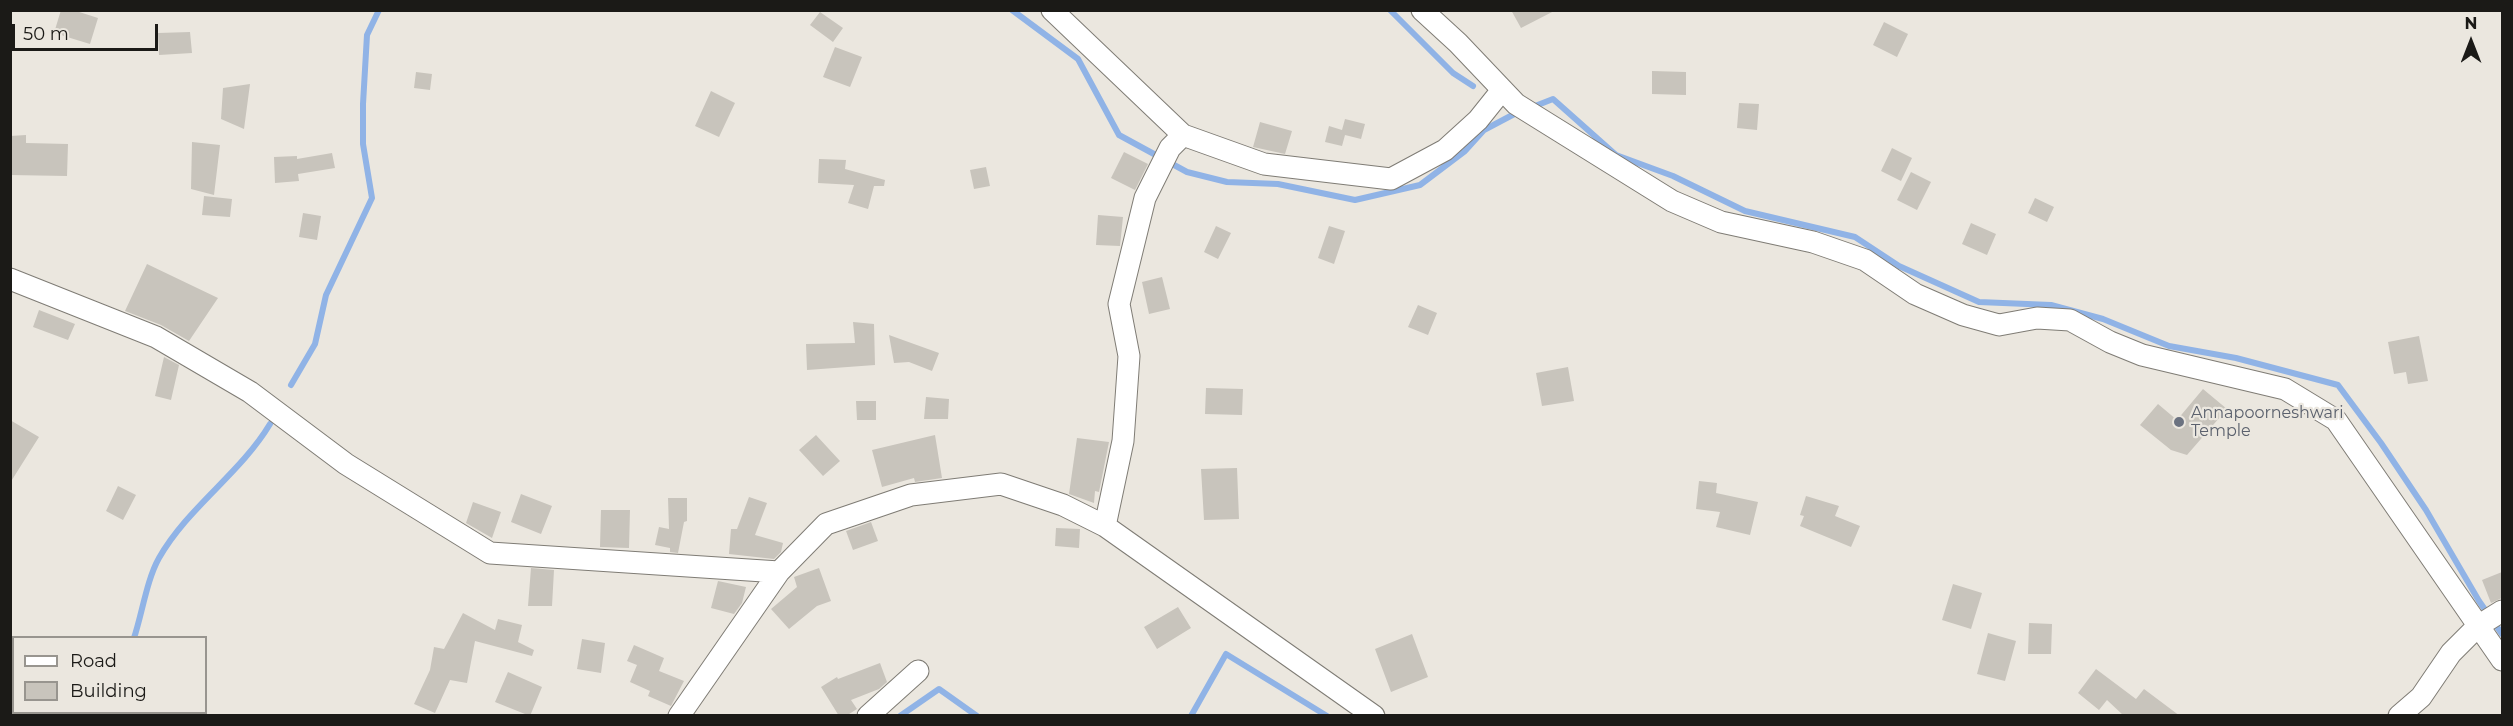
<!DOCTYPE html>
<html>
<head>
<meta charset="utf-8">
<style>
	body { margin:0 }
	#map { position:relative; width:2513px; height:726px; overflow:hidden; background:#ebe7df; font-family:Montserrat,sans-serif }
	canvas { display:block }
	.frame { position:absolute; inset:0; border:12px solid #1b1a17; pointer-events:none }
	.legend { position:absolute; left:12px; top:636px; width:195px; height:78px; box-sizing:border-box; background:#ebe7df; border:2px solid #98958f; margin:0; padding:8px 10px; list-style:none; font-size:18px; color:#1b1a17 }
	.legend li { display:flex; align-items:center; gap:12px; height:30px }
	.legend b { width:30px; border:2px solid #98958f }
	.north { position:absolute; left:2441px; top:12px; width:60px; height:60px; -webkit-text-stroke:4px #ebe7df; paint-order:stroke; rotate:0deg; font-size:16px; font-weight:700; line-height:24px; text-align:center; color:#1b1a17 }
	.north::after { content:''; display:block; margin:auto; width:21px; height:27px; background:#1b1a17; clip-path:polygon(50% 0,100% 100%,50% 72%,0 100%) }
	.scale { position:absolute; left:12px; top:24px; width:146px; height:27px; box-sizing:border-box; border:3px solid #1b1a17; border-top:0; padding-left:8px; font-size:18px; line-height:21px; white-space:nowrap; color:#1b1a17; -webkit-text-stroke:4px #ebe7df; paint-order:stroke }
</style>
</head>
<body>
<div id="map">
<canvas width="2513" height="726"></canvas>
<div class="frame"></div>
<ul class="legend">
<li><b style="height:8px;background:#fff"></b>Road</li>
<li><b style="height:16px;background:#c8c4bc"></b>Building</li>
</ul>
<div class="north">N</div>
<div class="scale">50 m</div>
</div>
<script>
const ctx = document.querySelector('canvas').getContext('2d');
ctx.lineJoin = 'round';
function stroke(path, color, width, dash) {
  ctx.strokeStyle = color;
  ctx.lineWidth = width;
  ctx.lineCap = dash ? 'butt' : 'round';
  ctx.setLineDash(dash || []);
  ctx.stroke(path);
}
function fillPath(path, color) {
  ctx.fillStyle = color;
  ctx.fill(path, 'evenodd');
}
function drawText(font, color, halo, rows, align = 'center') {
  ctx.font = font + ' Montserrat,sans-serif';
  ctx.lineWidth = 4.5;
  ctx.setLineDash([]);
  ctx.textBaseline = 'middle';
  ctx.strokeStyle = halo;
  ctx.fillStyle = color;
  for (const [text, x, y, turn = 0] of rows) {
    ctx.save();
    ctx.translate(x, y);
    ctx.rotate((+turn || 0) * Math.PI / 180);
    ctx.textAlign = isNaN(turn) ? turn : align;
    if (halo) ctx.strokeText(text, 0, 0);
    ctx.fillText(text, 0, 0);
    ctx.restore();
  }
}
const stream = new Path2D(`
	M1012,10L1078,59L1119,135L1187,172L1227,182L1278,184L1355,200L1420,185L1465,151L1484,130L1520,111
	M1390,10L1453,73L1473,86
	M1530,108L1553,99L1616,155L1673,176L1745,211L1855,237L1899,266L1979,302L2051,305L2103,319L2169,346L2236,358L2338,385L2381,443L2426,510L2479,601L2502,634
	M291,385L315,344L326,295L372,198L363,144V104L367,35L379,10
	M134,638C142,614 147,579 159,558C188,507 240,474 270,424
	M137,712L142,716
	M900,716L939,689L977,716
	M1191,716L1226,654L1327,716`);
const building = new Path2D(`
	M61,10H73L98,18L90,44L54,33Z
	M1511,10H1556L1521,28Z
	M820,12L843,28L833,42L810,25Z
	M1884,22L1908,34L1897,57L1873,45Z
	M190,32L192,53L159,55L158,33Z
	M835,47L862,57L850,87L823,77Z
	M1652,71L1686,72V95L1652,94Z
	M416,72L432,74L430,90L414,88Z
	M250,84L244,129L221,119L223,88Z
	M711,91L735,103L719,137L695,126Z
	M1739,103L1759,104L1757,130L1737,128Z
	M1345,119L1365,124L1361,139L1345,135L1342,146L1325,142L1329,126L1342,130Z
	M1260,122L1292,131L1285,154L1253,147Z
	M26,135V143L68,144L67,176L10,175V136Z
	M192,142L220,145L214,195L191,189Z
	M1892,148L1912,158L1901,181L1881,171Z
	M1124,152L1148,164L1135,190L1111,178Z
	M332,153L335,168L298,174L299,181L275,183L274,157L297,156V159Z
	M819,159L846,160L845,169L885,180L884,186H874L868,209L848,203L854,185L818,183Z
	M986,167L990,186L974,189L970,170Z
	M1911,172L1931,182L1917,210L1897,200Z
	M204,196L232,199L230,217L202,215Z
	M2035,198L2054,207L2047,222L2028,213Z
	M303,213L321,216L317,240L299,237Z
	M1098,215L1123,217L1120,246L1096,245Z
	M1971,223L1996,234L1987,255L1962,244Z
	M1216,226L1231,233L1218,259L1204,252Z
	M1329,226L1345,231L1334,264L1318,258Z
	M147,264L218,298L189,341L161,325L125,311Z
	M1162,277L1170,309L1149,314L1142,282Z
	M1418,305L1437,313L1428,335L1408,327Z
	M39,310L75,324L68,340L33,327Z
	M853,322L874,324L875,365L807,370L806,344L855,343Z
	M889,335L939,353L932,371L909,362L894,363Z
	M2419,336L2428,381L2408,384L2406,372L2394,374L2388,342Z
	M164,357L179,365L171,400L155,396Z
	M1568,367L1574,401L1542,406L1536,373Z
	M1206,388L1243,389L1242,415L1205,414Z
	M2203,389L2227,409L2187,455L2171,450L2140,425L2158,404L2177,420Z
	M926,397L949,399L948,419H924Z
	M856,401H876V420H857Z
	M10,420L39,437L10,483Z
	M816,435L840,461L823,476L799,450Z
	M935,435L942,478L915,482L914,478L882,487L872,450Z
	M1077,438L1109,442L1099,492L1095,491L1094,503L1069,494Z
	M1237,468L1239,519L1204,520L1201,469Z
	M1699,481L1717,483L1716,493L1758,502L1750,535L1716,527L1720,512L1696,509Z
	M118,486L136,495L123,520L106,511Z
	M521,494L552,506L541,534L511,522Z
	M1806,496L1839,506L1835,516L1860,526L1851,547L1800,526L1804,516L1800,515Z
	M749,497L767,503L755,535L783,543L781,552L774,559L729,554L731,529H737Z
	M668,498H687V521L684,522L678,553L670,552V548L655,545L659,527L669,529Z
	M473,502L501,512L492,538L466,523Z
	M601,510H630L629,548L600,547Z
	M871,522L878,541L853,550L846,531Z
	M1056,528L1080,529L1079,548L1055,546Z
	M531,568L554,570L552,606H528Z
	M819,568L831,601L817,606L789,629L771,609L797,587L794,577Z
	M2502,572V598L2491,603L2482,580Z
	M718,581L746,587L742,603L734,614L711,608Z
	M1953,584L1982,593L1971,629L1942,620Z
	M1178,607L1191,628L1157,649L1144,627Z
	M463,613L495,630L498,619L522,625L518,642L534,650L532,656L475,641L467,683L450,680L435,713L414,704L430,670L434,647L444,649Z
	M2029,623L2052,624L2051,654H2028Z
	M1988,633L2016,641L2005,681L1977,674Z
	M1412,634L1428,677L1391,692L1375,649Z
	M582,639L605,643L601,673L577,669Z
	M634,645L664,658L659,671L684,681L671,706L648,696L650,691L630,682L637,665L627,661Z
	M880,663L887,682L879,689L851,700L857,709L846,716H839L821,687L837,677L838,679Z
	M2096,669L2136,699L2144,689L2180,716H2124L2107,700L2099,710L2078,693Z
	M508,672L542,687L530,716L495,702Z`);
const minor = new Path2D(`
	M1052,10L1183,135L1264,164L1391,179L1445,150L1478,120L1502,90
	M1422,10L1458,43L1516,104L1672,201L1721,222L1813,242L1865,260L1915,294L1963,315L1999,325L2037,318L2070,320L2110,342L2142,355L2285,389L2336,420L2502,660
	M10,279L156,337L250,392L346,464L490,553L779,572L826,524L911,495L1001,484L1063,505L1105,526L1374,716
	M1105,526L1123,441L1129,356L1119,304L1145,198L1170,148L1183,135
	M679,716L779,572
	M868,716L918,671
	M2399,716L2421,697L2451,653L2478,626L2502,611`);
const markers = [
	[2179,422,6,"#6b7280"]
];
const worshipNames = [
	["Annapoorneshwari",2191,413],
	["Temple",2191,431]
];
stroke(stream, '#90b3e6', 6);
fillPath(building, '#c8c4bc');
stroke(minor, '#7f7c75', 23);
stroke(minor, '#fff', 21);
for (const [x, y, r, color] of markers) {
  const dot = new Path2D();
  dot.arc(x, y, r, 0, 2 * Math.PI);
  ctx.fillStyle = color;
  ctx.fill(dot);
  stroke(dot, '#ebe7df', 2);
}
drawText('16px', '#5b616d', '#ebe7df', worshipNames, 'left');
</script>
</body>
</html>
